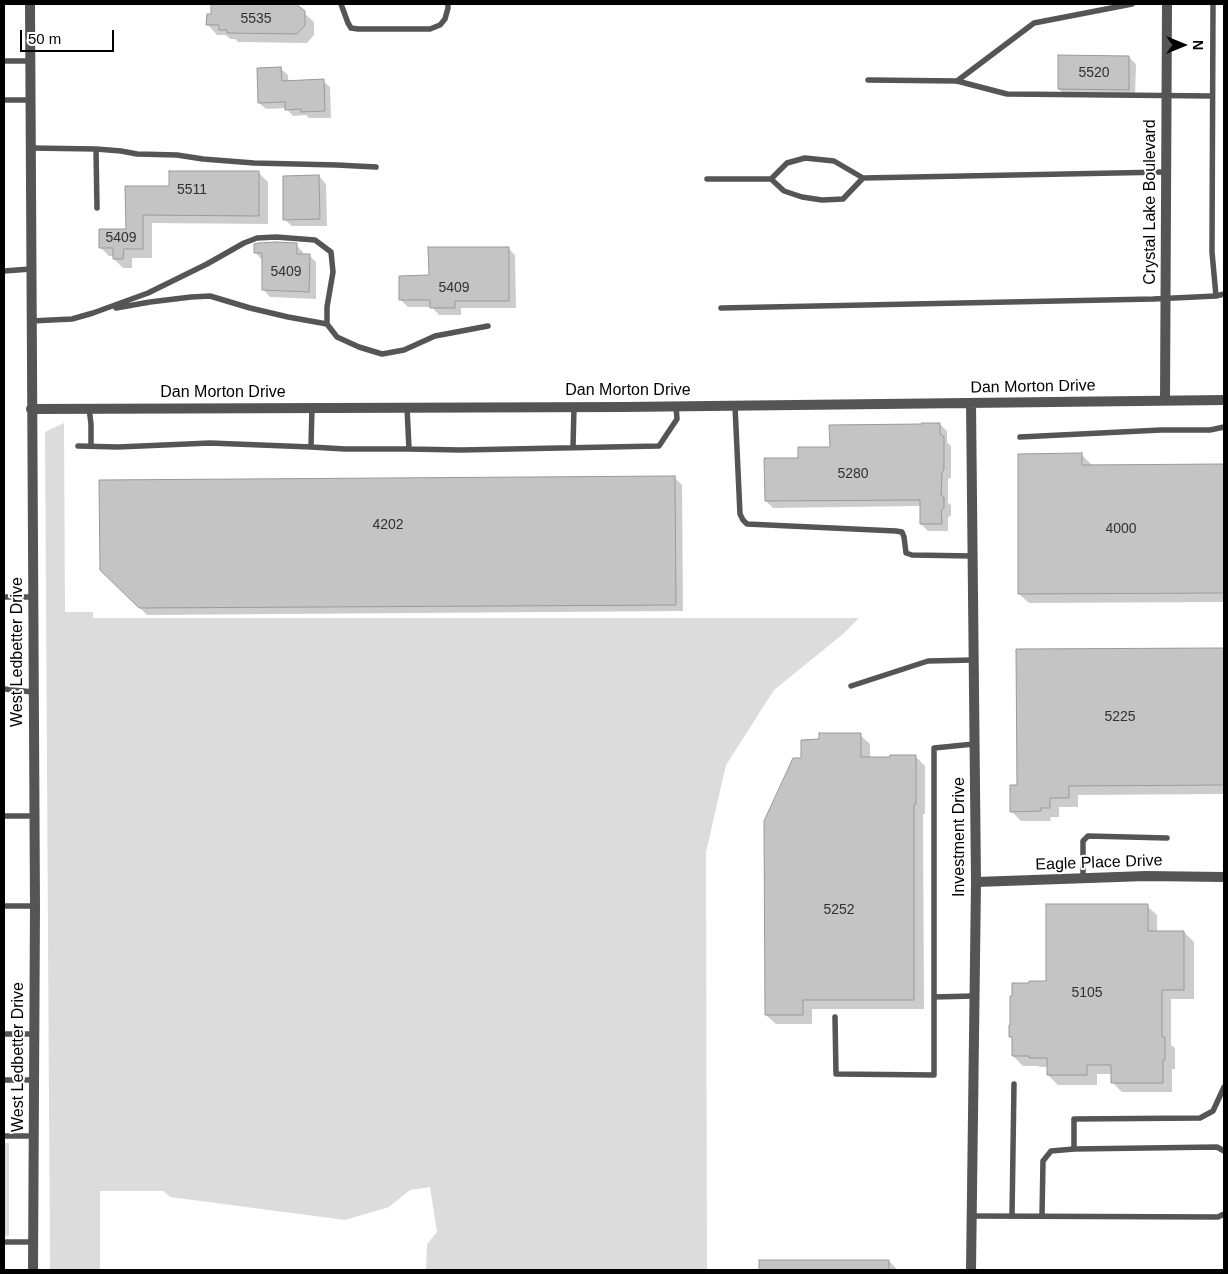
<!DOCTYPE html>
<html>
<head>
<meta charset="utf-8">
<style>
	body { margin:0 }
	#map { position:relative; width:1228px; height:1274px; overflow:hidden; background:#fff; font-family:Arial,sans-serif }
	canvas { display:block }
	.frame { position:absolute; inset:0; border:5px solid #000; pointer-events:none }
	.north { position:absolute; left:1158px; top:20px; width:50px; height:50px; -webkit-text-stroke:4px #fff; paint-order:stroke; rotate:90deg; font-size:14px; font-weight:700; line-height:20px; text-align:center; color:#000 }
	.north::after { content:''; display:block; margin:auto; width:18px; height:22px; background:#000; clip-path:polygon(50% 0,100% 100%,50% 72%,0 100%) }
	.scale { position:absolute; left:20px; top:30px; width:94px; height:22px; box-sizing:border-box; border:2px solid #000; border-top:0; padding-left:6px; font-size:15px; line-height:18px; white-space:nowrap; color:#000; -webkit-text-stroke:4px #fff; paint-order:stroke }
</style>
</head>
<body>
<div id="map">
<canvas width="1228" height="1274"></canvas>
<div class="frame"></div>
<div class="north">N</div>
<div class="scale">50 m</div>
</div>
<script>
const ctx = document.querySelector('canvas').getContext('2d');
ctx.lineJoin = 'round';
function fill(path, color) {
  ctx.fillStyle = color;
  ctx.fill(path, 'evenodd');
}
function poly(rows) {
  const path = new Path2D();
  for (const r of rows) {
    path.moveTo(r[0], r[1]);
    for (let i = 2; i < r.length; i += 2) path.lineTo(r[i], r[i + 1]);
  }
  return path;
}
function trace(path, color, width, dash) {
  ctx.strokeStyle = color;
  ctx.lineWidth = width;
  ctx.lineCap = dash ? 'butt' : 'round';
  ctx.setLineDash(dash || []);
  ctx.stroke(path);
}
function drawText(font, color, halo, rows, align = 'center') {
  ctx.font = font + ' Arial,sans-serif';
  ctx.lineWidth = 4;
  ctx.setLineDash([]);
  ctx.textBaseline = 'middle';
  ctx.strokeStyle = halo;
  ctx.fillStyle = color;
  for (const [text, x, y, turn = 0] of rows) {
    ctx.save();
    ctx.translate(x, y);
    ctx.rotate((+turn || 0) * Math.PI / 180);
    ctx.textAlign = isNaN(turn) ? turn : align;
    if (halo) ctx.strokeText(text, 0, 0);
    ctx.fillText(text, 0, 0);
    ctx.restore();
  }
}
fill(poly([
	[64,423,65,612,93,612,93,618,859,618,843,634,774,690,726,765,706,852,707,1270,426,1270,427,1244,437,1232,430,1187,410,1190,389,1207,345,1220,170,1197,163,1191,100,1191,100,1270,50,1270,45,432],
	[4,1143,9,1143,9,1236,4,1236]
]), '#dcdcdc');
fill(poly([
	[212,4,295,5,314,22,314,35,307,43,238,42,235,39,230,39,226,35,217,35,208,25,212,15],
	[367,4,401,4,401,5,368,5],
	[1129,57,1136,64,1135,97,1066,96,1059,89],
	[281,69,288,75,288,82,323,81,330,87,331,118,309,118,306,115,293,116,286,108,266,109,259,103],
	[258,172,268,182,268,224,152,223,152,258,132,258,132,268,123,268,114,259,114,256,109,256,100,247,127,230,170,187],
	[319,176,326,184,327,226,292,226,284,219],
	[296,245,303,252,303,255,309,255,316,262,316,299,270,297,263,289,262,260,255,252],
	[508,248,515,255,516,308,461,308,461,315,439,315,432,307,408,307,401,300,430,277],
	[940,424,947,431,947,442,951,446,951,478,948,479,948,503,951,505,951,515,948,518,948,531,928,531,921,524,921,506,773,508,766,501,799,459,831,448],
	[1081,454,1091,464,1091,466,1224,465,1224,602,1029,603,1019,594],
	[675,478,682,485,683,611,147,615,101,569],
	[1224,649,1224,794,1078,795,1078,807,1059,807,1059,817,1050,817,1051,821,1021,821,1011,811,1018,786,1018,650],
	[860,735,870,744,870,759,891,759,915,756,925,766,925,814,923,814,924,1009,812,1009,812,1024,776,1024,766,1015,802,759,821,741],
	[1147,906,1157,915,1157,932,1184,932,1194,942,1194,999,1171,999,1171,1045,1175,1048,1175,1069,1172,1069,1172,1092,1122,1092,1112,1082,1112,1074,1097,1074,1097,1085,1058,1085,1048,1075,1048,1067,1040,1067,1038,1066,1023,1066,1013,1056,1013,1040,1010,1036,1031,984,1047,982],
	[761,1261,889,1261,896,1268,896,1270,761,1270]
]), '#0003');
const building = poly([
	[211,4,296,4,305,11,305,25,297,34,227,33,227,30,219,30,219,25,206,25,207,14,211,14,211,4],
	[1058,55,1129,56,1129,90,1058,89,1058,55],
	[281,67,282,81,324,79,325,111,301,112,301,109,285,110,285,102,258,103,257,68,281,67],
	[169,171,259,171,259,216,143,215,143,249,124,249,123,259,113,259,113,248,99,248,99,229,126,229,125,186,169,186,169,171],
	[319,175,320,219,283,220,283,176,319,175],
	[276,242,297,243,297,254,310,254,309,292,262,290,262,253,254,253,254,244,258,243,276,242],
	[428,247,509,247,509,301,455,301,455,308,430,308,430,300,399,300,399,276,429,275,428,247],
	[922,423,940,423,940,434,944,437,944,470,942,472,941,495,944,497,944,508,941,510,942,524,920,524,920,500,765,501,764,458,798,458,798,447,830,447,829,425,922,424,922,423],
	[1082,453,1082,465,1224,464,1224,593,1018,594,1018,454,1082,453],
	[675,476,676,605,139,608,100,570,99,480,675,476],
	[1224,648,1224,785,1069,786,1069,798,1050,798,1050,808,1041,808,1041,811,1010,812,1010,785,1017,785,1016,649,1224,648],
	[819,733,861,733,861,757,890,757,890,755,916,755,916,804,914,804,914,1000,803,1000,803,1015,765,1015,764,821,793,758,801,758,801,740,819,739,819,733],
	[1046,904,1148,904,1148,931,1184,931,1184,990,1162,990,1162,1037,1165,1037,1165,1060,1163,1060,1163,1083,1111,1083,1111,1065,1087,1065,1087,1075,1047,1075,1047,1058,1029,1058,1029,1056,1012,1056,1012,1037,1009,1037,1009,1025,1010,1025,1010,996,1012,996,1012,983,1029,983,1029,981,1046,981,1046,904],
	[759,1260,889,1260,889,1270,759,1270,759,1260]
]);
fill(building, '#c4c4c4');
trace(building, '#999', 1);
trace(poly([
	[341,4,348,23,351,28,358,29,430,29,440,25,445,19,448,8,448,4],
	[1213,4,1212,252,1216,296],
	[4,61,30,61],
	[868,80,957,81,1007,94,1212,96],
	[957,81,1034,23,1132,4],
	[4,100,30,100],
	[30,148,96,149,97,208],
	[96,149,121,151,137,154,177,155,203,159,254,163,337,165,376,167],
	[863,178,843,199,822,200,802,197,784,191,771,179,787,163,805,158,834,161,863,178,1166,172],
	[707,179,771,179],
	[4,271,31,269],
	[116,308,150,302,191,297,210,296,250,308,288,317,327,324],
	[721,308,1153,299,1216,296,1224,294],
	[31,321,72,319,93,313,148,293,207,264,244,243,257,238,276,237,315,240,331,252,333,272,327,307,327,324,337,337,359,347,382,354,404,350,435,336,488,326],
	[735,406,740,514,743,520,747,524,896,531,902,532,904,537,906,553,912,555,972,556],
	[312,407,311,447,345,449,409,449],
	[407,407,409,449,461,450,659,446,677,419,676,406],
	[89,408,91,424,91,446],
	[1020,437,1161,430,1210,430,1224,427],
	[78,446,118,447,210,443,311,447],
	[573,447,574,407],
	[4,597,33,597],
	[851,686,928,661,973,660],
	[4,689,33,692],
	[4,816,34,816],
	[1083,878,1083,841,1088,836,1167,838],
	[4,906,35,906],
	[934,997,934,748,974,744],
	[835,1017,836,1074,934,1075,934,997,974,996],
	[4,1034,34,1034],
	[4,1080,34,1080],
	[1224,1087,1213,1111,1200,1118,1074,1119,1074,1149,1217,1147,1224,1151],
	[4,1136,34,1136],
	[972,1216,1218,1217,1224,1214],
	[1012,1216,1014,1084],
	[1042,1216,1043,1161,1051,1151,1074,1149],
	[4,1242,33,1242]
]), '#555', 5.5);
trace(poly([
	[1165,400,1167,4],
	[976,882,1146,876,1224,877]
]), '#555', 10);
trace(poly([
	[30,4,35,906,33,1270],
	[971,403,976,882,971,1270],
	[31,409,624,407,1224,400]
]), '#555', 10);
drawText('14px', '#313131', null, [
	["5535",256,19],
	["5520",1094,73],
	["5511",192,190],
	["5409",121,238],
	["5409",286,272],
	["5409",454,288],
	["5280",853,474],
	["4202",388,525],
	["4000",1121,529],
	["5225",1120,717],
	["5252",839,910],
	["5105",1087,993]
]);
drawText('16px', '#000', '#fff', [
	["Crystal Lake Boulevard",1151,202,-90],
	["Dan Morton Drive",1033,387,-1],
	["Dan Morton Drive",628,391],
	["Dan Morton Drive",223,393],
	["West Ledbetter Drive",18,652,-90],
	["Investment Drive",960,837,-90],
	["Eagle Place Drive",1099,863,-2],
	["West Ledbetter Drive",19,1057,-90]
]);
</script>
</body>
</html>
